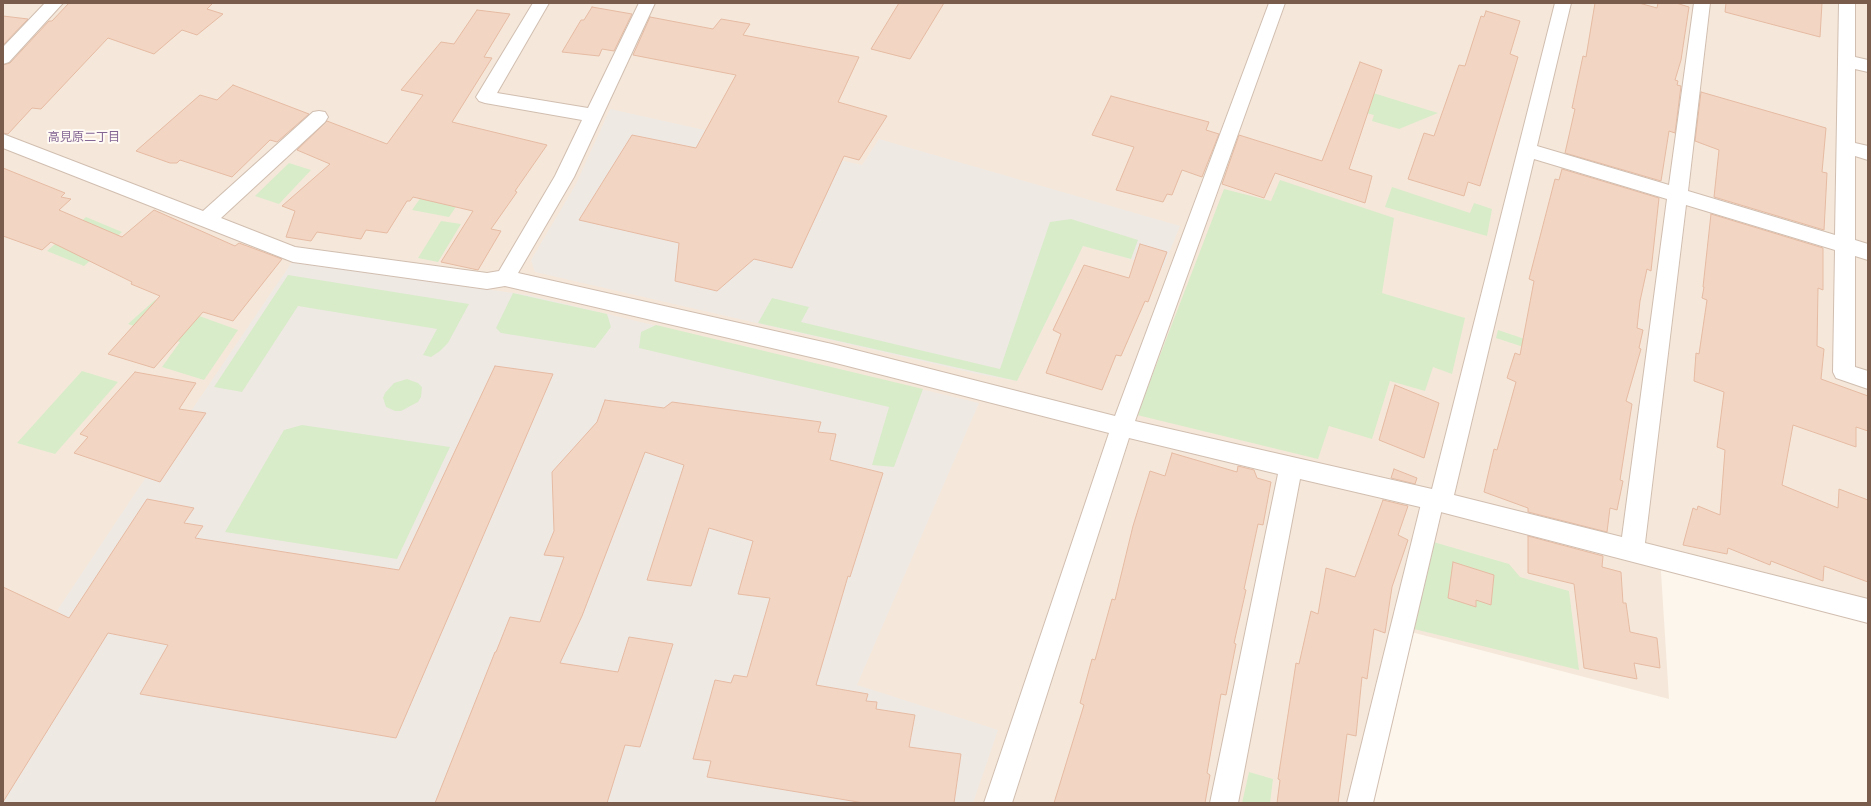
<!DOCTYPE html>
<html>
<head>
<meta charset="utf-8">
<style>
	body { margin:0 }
	#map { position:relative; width:1871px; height:806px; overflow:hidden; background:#fdf6ec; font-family:"Titillium Web",sans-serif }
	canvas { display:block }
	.frame { position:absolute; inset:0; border:4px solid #7a5c4d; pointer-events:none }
</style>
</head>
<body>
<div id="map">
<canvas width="1871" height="806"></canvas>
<div class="frame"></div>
</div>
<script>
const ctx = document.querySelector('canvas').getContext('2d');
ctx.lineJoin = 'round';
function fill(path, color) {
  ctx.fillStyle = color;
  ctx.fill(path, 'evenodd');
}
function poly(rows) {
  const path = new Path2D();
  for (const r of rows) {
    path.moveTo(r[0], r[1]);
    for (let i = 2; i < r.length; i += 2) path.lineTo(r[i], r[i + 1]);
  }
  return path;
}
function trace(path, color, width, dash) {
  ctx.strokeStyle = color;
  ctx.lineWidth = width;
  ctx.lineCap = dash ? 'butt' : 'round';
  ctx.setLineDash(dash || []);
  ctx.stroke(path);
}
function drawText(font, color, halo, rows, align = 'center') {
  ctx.font = font + ' "Titillium Web","Noto Sans JP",sans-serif';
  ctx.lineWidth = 4;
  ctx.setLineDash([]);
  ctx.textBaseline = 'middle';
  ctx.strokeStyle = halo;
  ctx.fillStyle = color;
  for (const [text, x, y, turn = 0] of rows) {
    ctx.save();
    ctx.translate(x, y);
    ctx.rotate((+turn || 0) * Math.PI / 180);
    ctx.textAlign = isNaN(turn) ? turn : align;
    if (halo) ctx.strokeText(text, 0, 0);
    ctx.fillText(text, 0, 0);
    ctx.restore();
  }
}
fill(poly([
	[3,3,1868,3,1868,600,1662,548,1661,572,1669,699,1411,632,1357,803,3,803]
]), '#f5e8da');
fill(poly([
	[610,109,862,165,879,139,1180,226,1163,268,1083,246,1017,381,978,374,535,272,531,260,576,184],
	[292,262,528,295,979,403,857,685,998,730,973,803,3,803,3,692,132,498]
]), '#efe9e4');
fill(poly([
	[1357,88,1438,113,1399,129,1372,121,1374,115,1350,109],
	[289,163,311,170,279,204,255,196],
	[441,169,477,176,449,217,412,210],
	[1280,180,1394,218,1382,293,1465,318,1452,374,1433,367,1425,391,1390,381,1372,439,1329,426,1318,459,1137,415,1224,189,1271,201],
	[1392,187,1470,213,1474,203,1492,209,1487,236,1385,207],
	[86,217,122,232,84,266,47,251],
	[1071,219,1138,240,1131,259,1083,246,1017,381,758,323,772,298,809,307,801,322,1000,369,1050,222],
	[441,221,461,224,438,262,418,258],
	[288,275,469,304,448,343,440,351,431,357,423,355,437,329,298,306,242,392,214,387],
	[513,293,607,314,611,327,595,348,501,333,496,328],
	[155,300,238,330,204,380,162,367,180,342,128,324],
	[656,325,923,389,894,467,872,465,889,407,639,348,641,332],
	[1498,330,1631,375,1631,382,1496,338],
	[82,371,118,382,55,454,17,443],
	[407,379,418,383,422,387,421,397,418,402,401,411,395,411,386,407,383,398,385,393,394,383],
	[302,425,450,447,397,559,225,532,284,430],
	[1430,541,1509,564,1520,577,1569,591,1579,670,1410,628],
	[1249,772,1273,779,1270,803,1242,803]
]), '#d8ecc9');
const building = poly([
	[69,3,213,3,207,9,223,14,197,35,182,30,154,54,108,38,41,109,32,108,8,134,3,133,3,65,10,63,49,21,52,21,69,3],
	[899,3,944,3,910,59,871,49,899,3],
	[1595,3,1639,3,1657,8,1658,3,1676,3,1689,7,1681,60,1675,80,1678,81,1677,85,1681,86,1675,133,1669,131,1661,181,1565,153,1575,109,1572,108,1583,56,1586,57,1595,3],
	[1726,3,1822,3,1820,37,1725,12,1726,3],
	[592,7,632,14,614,51,602,49,599,56,562,52,581,20,584,20,592,7],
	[477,10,510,14,484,57,492,58,452,122,547,145,515,191,517,192,491,229,501,231,478,270,441,262,473,211,413,197,410,201,407,201,387,233,366,230,361,239,317,232,311,241,286,237,295,211,282,206,330,164,297,150,327,121,387,144,423,95,401,90,441,42,454,44,477,10],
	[1486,11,1520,21,1510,54,1518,57,1480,186,1468,182,1464,196,1408,179,1424,133,1434,136,1459,65,1465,66,1481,16,1484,17,1486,11],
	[3,16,28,19,3,45,3,16],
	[650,17,713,29,721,19,750,24,743,35,859,57,838,102,887,116,859,160,844,156,792,268,754,259,717,291,675,281,679,243,579,220,632,135,696,148,736,75,633,55,650,17],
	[1360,62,1382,70,1349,169,1372,176,1365,203,1275,173,1264,198,1222,184,1239,135,1322,161,1360,62],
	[233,85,309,114,277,142,270,140,232,177,180,160,177,163,170,163,136,151,200,95,217,100,233,85],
	[1701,92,1826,128,1822,172,1827,173,1824,230,1714,197,1719,150,1695,141,1701,92],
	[1111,96,1209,122,1206,130,1219,134,1202,177,1182,170,1172,195,1167,194,1163,202,1116,190,1134,147,1092,135,1111,96],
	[3,168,65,193,61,197,71,199,59,210,122,237,154,210,235,246,239,243,282,259,233,321,203,312,154,368,108,354,160,296,131,284,132,282,51,242,42,250,3,236,3,168],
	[1562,169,1659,198,1651,271,1647,269,1640,301,1637,328,1643,330,1639,348,1641,349,1626,401,1632,404,1620,480,1623,481,1617,510,1610,508,1607,532,1528,512,1528,508,1484,492,1494,449,1497,450,1516,382,1507,378,1515,353,1520,355,1534,281,1529,279,1555,179,1559,180,1562,169],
	[1711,214,1823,248,1823,290,1818,288,1817,346,1824,349,1821,379,1868,396,1868,431,1856,427,1856,447,1793,425,1782,485,1838,508,1839,489,1868,500,1868,582,1824,566,1823,581,1771,561,1770,565,1728,548,1727,554,1683,545,1693,508,1697,510,1698,506,1720,515,1725,450,1717,447,1724,392,1694,381,1696,353,1699,354,1707,300,1702,298,1704,287,1703,287,1711,214],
	[1140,244,1167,252,1148,302,1145,301,1121,356,1116,355,1102,390,1046,373,1061,334,1053,330,1084,265,1129,278,1140,244],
	[495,366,553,374,396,738,140,694,168,645,108,633,3,802,3,587,69,618,147,499,194,508,184,523,203,526,195,538,399,570,495,366],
	[135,372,196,383,179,409,206,413,160,482,74,453,88,437,80,434,135,372],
	[1395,385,1439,403,1424,458,1379,440,1395,385],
	[605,400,664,408,672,402,821,422,818,432,836,434,830,460,883,473,850,577,848,576,816,685,868,694,866,701,877,702,876,709,915,715,909,747,961,754,954,803,864,803,707,777,711,761,693,759,715,680,731,683,734,675,747,677,770,598,738,594,753,541,709,528,691,586,647,580,684,465,645,452,582,616,560,663,618,672,629,637,673,644,640,747,625,745,607,803,435,803,495,652,496,652,510,617,540,622,564,557,544,555,554,531,552,472,597,422,605,400],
	[1172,453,1237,472,1238,466,1254,470,1257,478,1271,482,1263,525,1258,524,1244,589,1246,590,1234,643,1236,644,1226,695,1221,694,1207,773,1210,775,1205,803,1054,803,1084,705,1080,703,1092,659,1095,660,1112,599,1115,600,1133,526,1150,471,1165,476,1172,453],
	[1394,469,1417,478,1415,484,1391,478,1394,469],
	[1383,500,1408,506,1398,535,1408,540,1392,587,1385,633,1374,629,1367,679,1362,677,1356,736,1347,734,1338,803,1277,803,1280,780,1278,779,1296,663,1299,664,1311,611,1318,614,1326,568,1355,577,1383,500],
	[1528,536,1603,556,1602,567,1621,572,1623,603,1626,603,1630,632,1657,638,1660,668,1634,663,1637,679,1584,668,1574,584,1528,573,1528,536],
	[1453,562,1494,575,1491,605,1476,600,1476,607,1448,598,1453,562]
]);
fill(building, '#f3d5c3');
trace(building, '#e6bba3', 1);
const lane = poly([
	[1433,490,1441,493,1444,500,1373,803,1347,803,1422,500,1425,493,1433,490]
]);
const street = poly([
	[45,3,63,3,9,62,3,64,3,47,45,3],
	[533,3,549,3,497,93,588,108,639,3,655,3,574,177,518,273,832,344,1115,416,1269,3,1285,3,1135,421,1432,489,1555,3,1571,3,1537,146,1669,185,1694,3,1710,3,1688,191,1835,235,1839,3,1855,3,1855,57,1868,60,1868,72,1855,69,1855,143,1868,146,1868,160,1855,156,1855,240,1868,244,1868,260,1855,256,1855,367,1868,371,1868,389,1836,378,1833,372,1835,250,1686,205,1645,543,1868,599,1868,623,1433,510,1300,479,1238,803,1210,803,1278,474,1129,438,1012,803,984,803,1109,433,832,362,505,286,487,289,293,262,3,148,3,134,203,211,313,112,319,111,325,112,328,117,325,122,221,218,295,247,487,273,499,271,555,176,582,120,485,103,479,101,476,97,533,3],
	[1534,159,1667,199,1622,537,1454,495,1534,159]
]);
trace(lane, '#d1beb0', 2);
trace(street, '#d1beb0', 2);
fill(lane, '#fff');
fill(street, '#fff');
drawText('12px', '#846695', '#fffaf3', [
	["高見原二丁目",84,138]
]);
</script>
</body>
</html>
